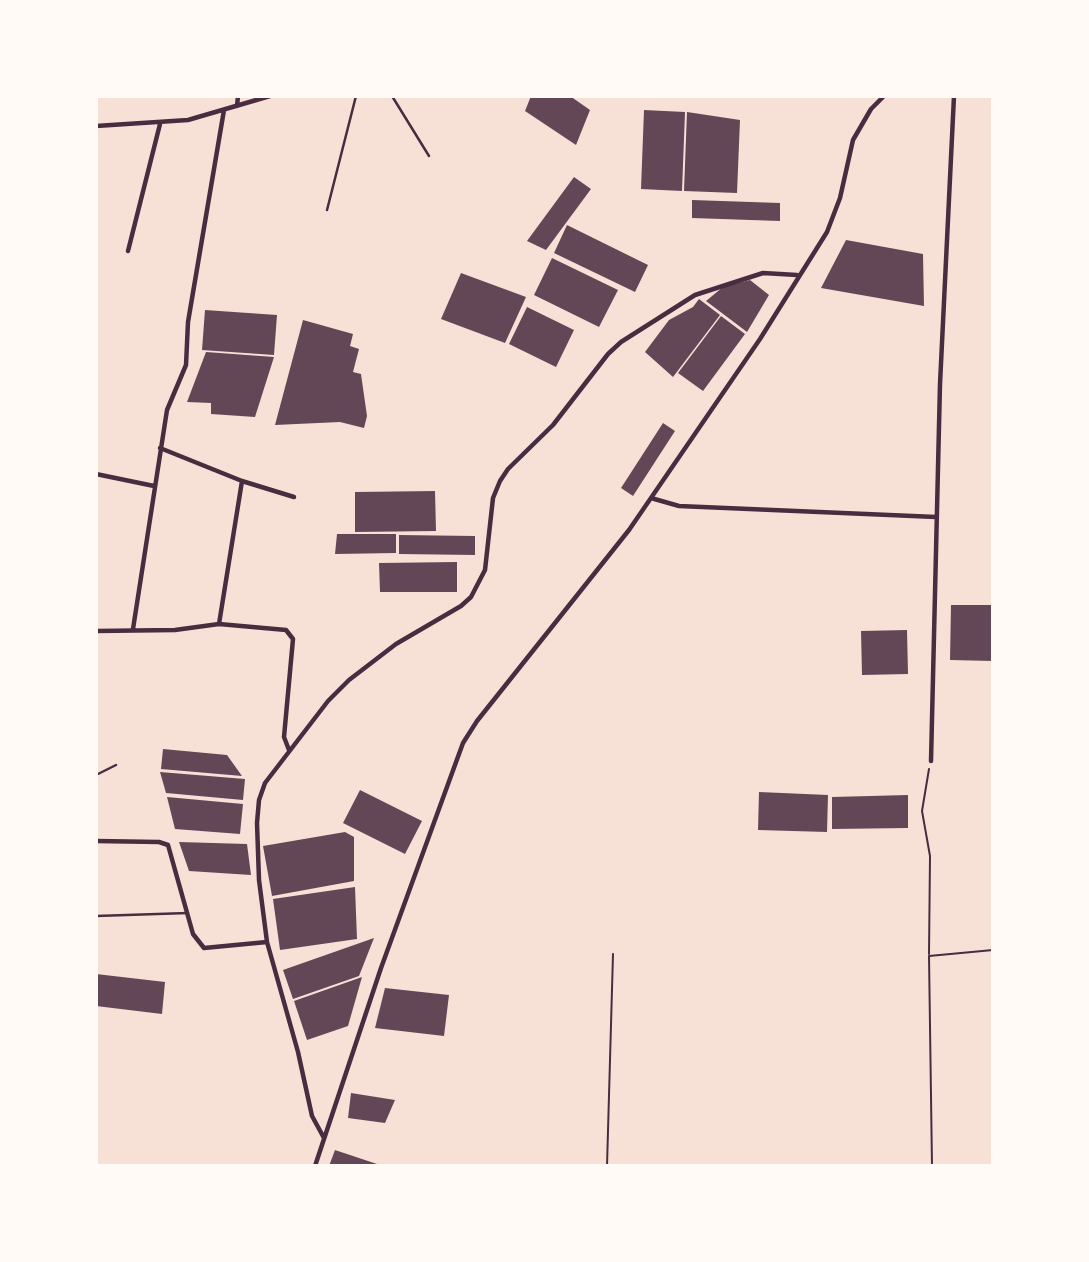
<!DOCTYPE html>
<html>
<head>
<meta charset="utf-8">
<style>
	body { margin:0 }
	#map { position:relative; width:1089px; height:1262px; overflow:hidden; background:#f7e1d7; font-family:"DejaVu Sans",sans-serif }
	canvas { display:block }
	.frame { position:absolute; inset:0; border:98px solid #fffaf5; pointer-events:none }
</style>
</head>
<body>
<div id="map">
<canvas width="1089" height="1262"></canvas>
<div class="frame"></div>
</div>
<script>
const ctx = document.querySelector('canvas').getContext('2d');
ctx.lineJoin = 'round';
function fill(path, color) {
  ctx.fillStyle = color;
  ctx.fill(path, 'evenodd');
}
function poly(rows) {
  const path = new Path2D();
  for (const r of rows) {
    path.moveTo(r[0], r[1]);
    for (let i = 2; i < r.length; i += 2) path.lineTo(r[i], r[i + 1]);
  }
  return path;
}
function trace(path, color, width, dash) {
  ctx.strokeStyle = color;
  ctx.lineWidth = width;
  ctx.lineCap = dash ? 'butt' : 'round';
  ctx.setLineDash(dash || []);
  ctx.stroke(path);
}
fill(poly([
	[531,96,570,96,590,110,576,145,525,111],
	[644,110,685,112,682,191,641,189],
	[687,112,740,120,737,193,684,191],
	[574,177,591,189,546,250,527,241],
	[692,200,780,203,780,221,692,218],
	[567,225,648,265,635,292,554,253],
	[846,240,923,254,924,306,821,288],
	[552,258,618,290,599,327,534,295],
	[461,273,526,297,505,343,441,319],
	[750,280,769,295,747,332,706,301,723,287],
	[699,299,720,315,673,377,645,352,669,320,693,307],
	[527,307,574,330,556,367,509,344],
	[205,310,277,315,274,355,202,350],
	[721,316,745,334,703,391,678,373],
	[303,320,353,334,350,346,359,349,353,372,361,374,367,416,364,428,340,422,275,425],
	[206,352,274,357,255,417,211,414,211,403,187,402],
	[663,423,675,431,633,496,621,488],
	[435,491,436,531,355,532,355,492],
	[337,534,396,534,396,553,335,554],
	[399,535,475,536,475,555,399,554],
	[457,562,457,592,380,592,379,563],
	[951,605,993,605,993,661,950,660],
	[907,630,908,674,862,675,861,631],
	[163,749,227,755,242,776,161,769],
	[160,772,245,779,243,800,166,793],
	[360,790,422,821,405,854,343,823],
	[759,792,828,795,827,832,758,830],
	[908,795,908,828,832,829,832,797],
	[167,797,243,804,240,834,175,829],
	[345,832,354,837,354,881,272,896,263,846],
	[179,842,247,844,251,875,189,871],
	[355,887,357,939,280,950,273,899],
	[374,938,359,976,293,999,283,970],
	[96,974,165,982,162,1014,96,1006],
	[362,977,348,1026,307,1040,294,1001],
	[385,988,449,995,444,1036,375,1028],
	[351,1093,395,1100,385,1123,348,1118],
	[335,1150,380,1165,380,1166,329,1166]
]), '#644757');
trace(poly([
	[929,954,930,856,922,811,929,769],
	[607,1166,613,954],
	[932,1166,929,956,993,950]
]), '#4a2c40', 2);
trace(poly([
	[392,96,429,156],
	[327,210,356,96],
	[96,775,116,765],
	[96,916,188,913]
]), '#4a2c40', 2.5);
trace(poly([
	[237,106,238,96],
	[96,126,188,120,270,96],
	[128,251,160,124],
	[160,448,242,481,294,497],
	[96,474,154,486],
	[651,498,679,506,936,517],
	[219,624,242,481],
	[133,629,167,410,186,365,188,322,224,110],
	[96,631,175,630,219,624,286,630,293,639,284,737,289,750],
	[931,761,940,384,954,96],
	[96,841,159,842,168,845,193,934,204,948,267,942],
	[324,1138,312,1116,298,1052,267,942,259,880,257,823,259,800,265,783,328,701,349,680,396,644,461,606,471,597,485,570,493,498,500,481,508,469,553,425,608,354,621,342,695,295,763,273,797,275],
	[315,1166,381,968,463,743,477,721,629,530,760,339,827,232,840,198,853,140,871,109,884,96]
]), '#4a2c40', 4.5);
</script>
</body>
</html>
